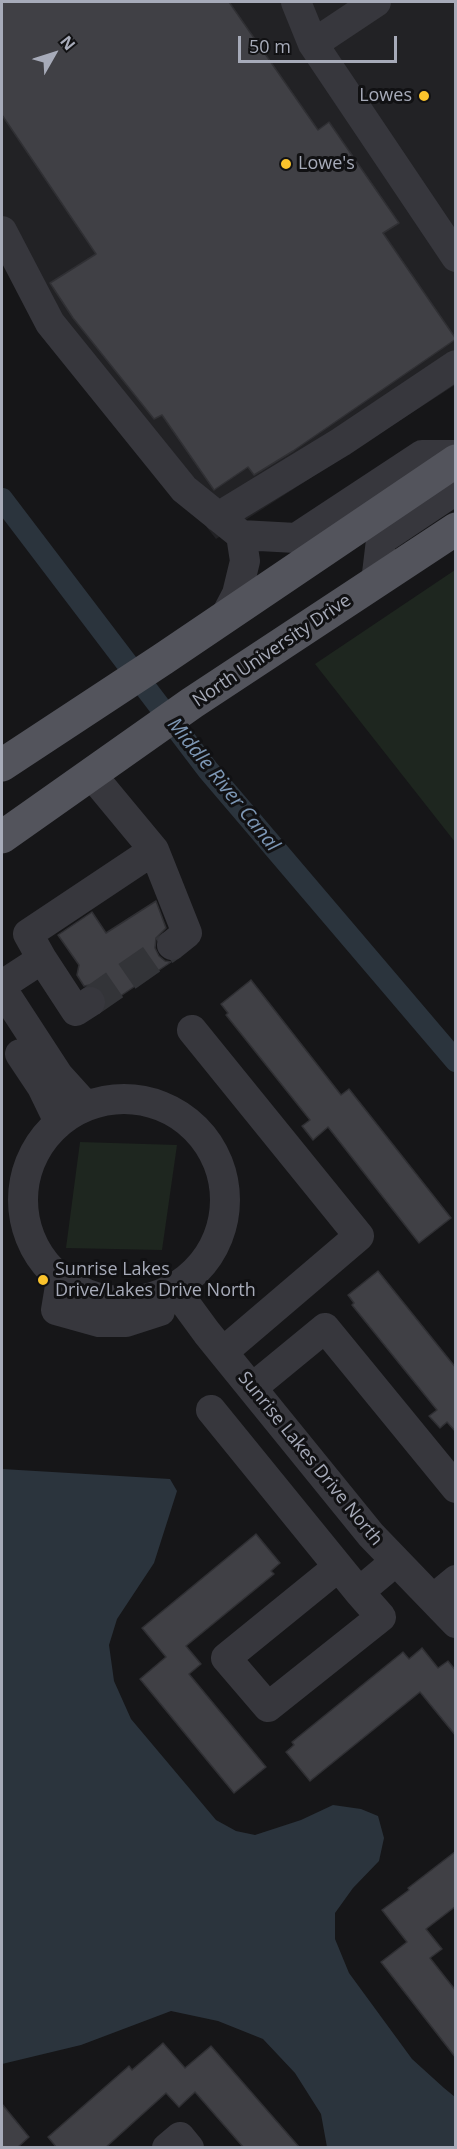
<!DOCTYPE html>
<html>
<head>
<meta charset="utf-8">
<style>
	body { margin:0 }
	#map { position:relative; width:457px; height:2149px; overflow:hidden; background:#161618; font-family:"Open Sans",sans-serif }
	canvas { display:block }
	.frame { position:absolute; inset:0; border:3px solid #a7abb9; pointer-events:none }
	.north { position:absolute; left:24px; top:24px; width:60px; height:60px; -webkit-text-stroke:4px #111113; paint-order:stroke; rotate:51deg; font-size:16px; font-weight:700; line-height:24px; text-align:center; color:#a7abb9 }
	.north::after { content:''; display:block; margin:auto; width:21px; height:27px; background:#a7abb9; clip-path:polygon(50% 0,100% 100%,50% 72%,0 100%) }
	.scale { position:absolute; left:238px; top:36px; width:159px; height:27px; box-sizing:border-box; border:3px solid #a7abb9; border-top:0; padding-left:8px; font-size:18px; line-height:21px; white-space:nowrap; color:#a7abb9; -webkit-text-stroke:4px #111113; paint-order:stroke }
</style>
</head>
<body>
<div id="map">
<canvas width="457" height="2149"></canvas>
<div class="frame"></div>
<div class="north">N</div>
<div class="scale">50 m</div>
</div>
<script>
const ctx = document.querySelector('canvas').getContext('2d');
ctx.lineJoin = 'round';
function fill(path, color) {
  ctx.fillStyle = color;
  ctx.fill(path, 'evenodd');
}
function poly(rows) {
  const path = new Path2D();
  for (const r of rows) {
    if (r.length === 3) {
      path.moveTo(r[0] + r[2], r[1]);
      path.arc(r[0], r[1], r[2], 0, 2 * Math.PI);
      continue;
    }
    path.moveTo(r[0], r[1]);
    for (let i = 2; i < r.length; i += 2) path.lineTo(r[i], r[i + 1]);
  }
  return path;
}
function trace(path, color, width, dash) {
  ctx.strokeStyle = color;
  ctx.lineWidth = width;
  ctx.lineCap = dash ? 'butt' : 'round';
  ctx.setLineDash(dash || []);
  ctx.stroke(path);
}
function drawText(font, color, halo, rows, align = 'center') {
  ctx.font = font + ' "Open Sans",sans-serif';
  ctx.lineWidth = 6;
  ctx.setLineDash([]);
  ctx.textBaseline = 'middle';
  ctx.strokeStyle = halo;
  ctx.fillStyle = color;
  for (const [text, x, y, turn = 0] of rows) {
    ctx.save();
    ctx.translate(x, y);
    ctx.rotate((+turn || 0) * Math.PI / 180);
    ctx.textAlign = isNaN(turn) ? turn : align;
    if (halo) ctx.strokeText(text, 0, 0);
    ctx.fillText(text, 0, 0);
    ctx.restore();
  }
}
fill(poly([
	[2,2,455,2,455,385,216,539,2,264]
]), '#222225');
fill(poly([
	[455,570,455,842,315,664],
	[80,1142,177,1145,162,1250,66,1248]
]), '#1e261f');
fill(poly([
	[2,1469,170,1479,177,1491,154,1563,117,1619,109,1645,114,1681,131,1719,216,1820,236,1831,255,1835,301,1820,333,1805,361,1809,378,1816,384,1838,379,1861,353,1888,335,1913,335,1939,349,1973,412,2059,444,2088,455,2097,455,2147,327,2147,321,2114,295,2073,263,2039,218,2021,171,2011,81,2045,2,2064]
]), '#2b343d');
trace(poly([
	[2,499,208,770,456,1061]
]), '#2b343d', 22);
const building = poly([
	[2,2,229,2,318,130,329,122,399,223,383,233,456,339,293,451,254,475,248,467,214,490,162,415,154,419,73,318,50,283,96,254,2,115,2,2],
	[156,901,166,928,156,938,155,948,159,956,165,961,171,962,107,1005,105,993,98,987,90,985,84,986,77,975,79,965,58,935,92,912,106,933,156,901],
	[251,980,341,1095,349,1089,451,1218,419,1243,328,1127,313,1140,302,1126,310,1120,226,1015,228,1013,221,1004,251,980],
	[378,1271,456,1368,456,1432,447,1422,440,1428,429,1416,437,1410,352,1305,354,1303,348,1295,378,1271],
	[256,1534,280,1563,271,1571,274,1574,186,1646,201,1664,189,1674,266,1767,234,1793,140,1679,166,1657,142,1628,256,1534],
	[422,1648,438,1668,448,1661,456,1671,456,1736,420,1692,310,1781,286,1752,294,1745,292,1742,403,1652,409,1659,422,1648],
	[456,1851,456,1906,426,1929,442,1949,430,1958,456,1991,456,2058,381,1962,407,1942,382,1910,409,1890,408,1888,456,1851],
	[163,2043,185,2068,211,2046,300,2148,244,2148,195,2092,179,2107,166,2093,105,2148,57,2148,48,2137,129,2066,132,2070,163,2043],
	[2,2104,29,2137,17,2148,2,2148,2,2104]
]);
fill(building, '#404045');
trace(building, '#303034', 1.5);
trace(poly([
	[90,1002,172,945]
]), '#333438', 30, [30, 15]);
trace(poly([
	[296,2,313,44,456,257],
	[313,44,376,2],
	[2,231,50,323,184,489,241,535],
	[218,517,341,442,456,365],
	[376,582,381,540,450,494,456,478],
	[225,617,237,594,245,561,241,535,296,538,422,455,456,455],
	[91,774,154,850,187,933,172,945],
	[42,959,76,1011,90,1002],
	[2,985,42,959,28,934,154,850],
	[2,989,58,1075,86,1106],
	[192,1030,359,1236,223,1352],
	[20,1054,42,1087,59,1122],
	[124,1200,101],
	[61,1280,56,1310,99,1322,126,1322,160,1311,161,1305],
	[174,1288,207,1333,371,1535,456,1623],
	[252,1388,325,1328,456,1488],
	[211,1410,359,1592,396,1561],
	[338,1567,226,1658,268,1707,381,1617,359,1592],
	[433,1599,456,1580],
	[167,2148,180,2137,189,2148]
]), '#37373d', 30);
trace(poly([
	[2,765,163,659,456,461],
	[2,837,192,703,456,529]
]), '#53545c', 33);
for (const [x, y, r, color] of [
	[424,96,6,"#fac32c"],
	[286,164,6,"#fac32c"],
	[43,1280,6,"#fac32c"]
]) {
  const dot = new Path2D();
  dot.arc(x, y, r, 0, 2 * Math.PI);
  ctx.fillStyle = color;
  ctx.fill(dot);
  trace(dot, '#111113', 2);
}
drawText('18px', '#a7abb9', '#111113', [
	["Lowes",412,96,"right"],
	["Lowe's",298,164],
	["Sunrise Lakes",55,1270],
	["Drive/Lakes Drive North",55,1291]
], 'left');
drawText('18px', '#a7abb9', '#111113', [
	["North University Drive",272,651,-34],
	["Sunrise Lakes Drive North",310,1459,51]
]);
drawText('italic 20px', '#7d97b5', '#111113', [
	["Middle River Canal",223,785,51]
]);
</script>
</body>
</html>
